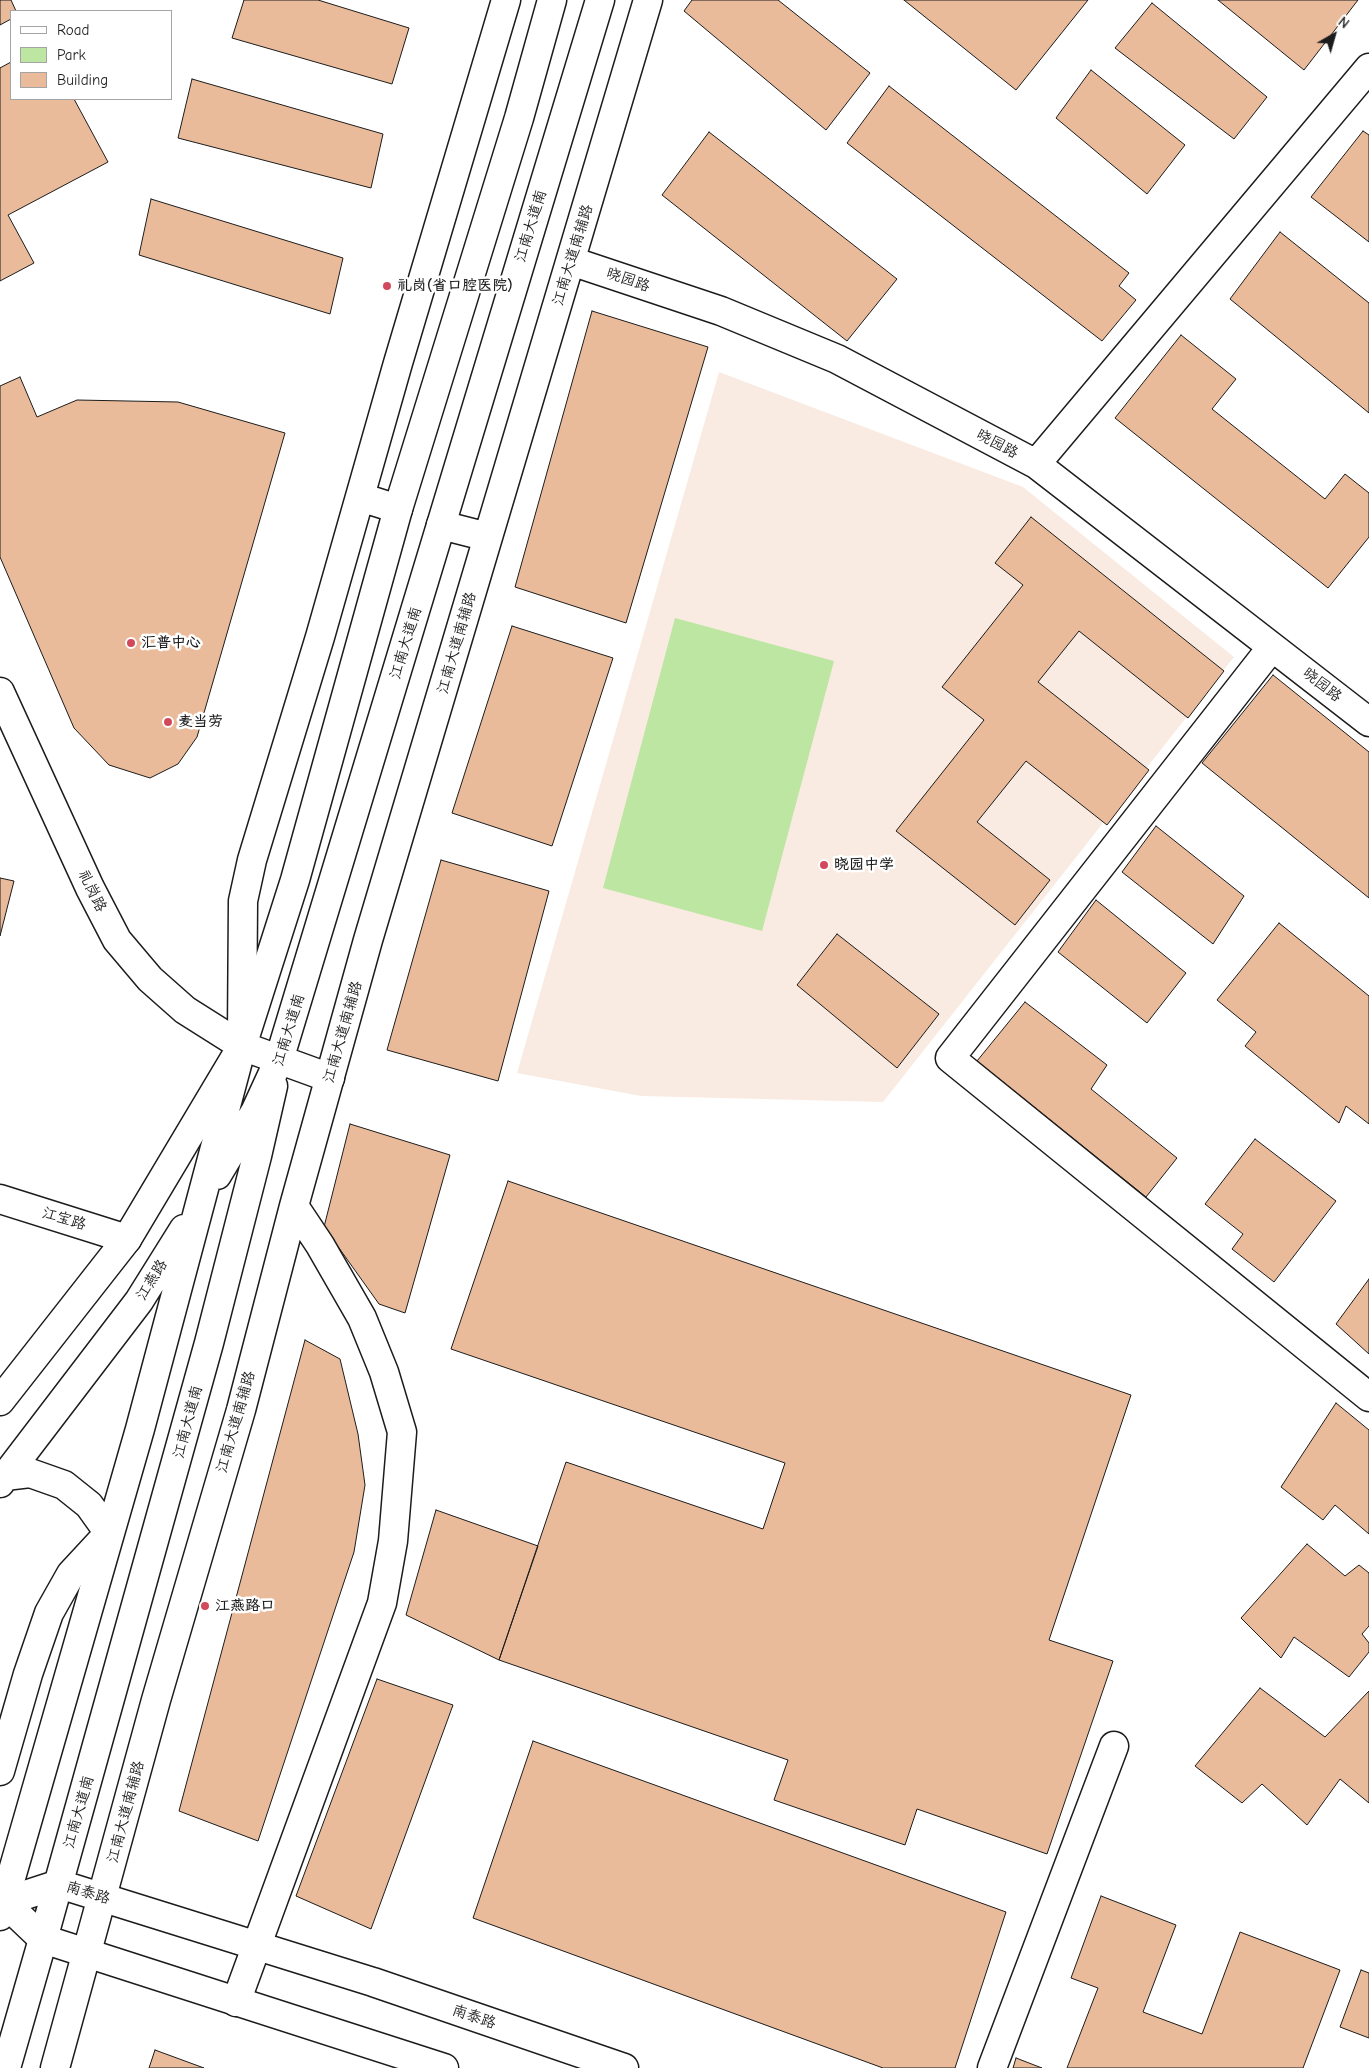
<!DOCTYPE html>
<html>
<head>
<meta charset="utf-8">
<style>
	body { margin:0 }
	#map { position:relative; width:1369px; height:2068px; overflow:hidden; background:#fff; font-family:"Comic Neue",sans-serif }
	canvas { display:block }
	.legend { position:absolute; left:10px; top:10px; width:162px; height:90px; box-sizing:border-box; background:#fff; border:1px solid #a4a4a4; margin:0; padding:6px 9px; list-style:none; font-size:15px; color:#1c1c1c }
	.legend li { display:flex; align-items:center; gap:10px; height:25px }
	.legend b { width:25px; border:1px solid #a4a4a4 }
	.north { position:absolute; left:1309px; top:10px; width:50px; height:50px; -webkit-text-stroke:4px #fff; paint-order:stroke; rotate:38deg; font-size:14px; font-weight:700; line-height:20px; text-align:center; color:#1c1c1c }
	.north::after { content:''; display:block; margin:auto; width:18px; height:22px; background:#1c1c1c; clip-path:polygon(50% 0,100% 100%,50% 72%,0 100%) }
</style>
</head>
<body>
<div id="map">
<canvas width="1369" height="2068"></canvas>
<ul class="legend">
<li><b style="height:6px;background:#fff"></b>Road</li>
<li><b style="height:14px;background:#bde6a2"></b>Park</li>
<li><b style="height:14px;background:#eabb9a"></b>Building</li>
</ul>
<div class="north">N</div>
</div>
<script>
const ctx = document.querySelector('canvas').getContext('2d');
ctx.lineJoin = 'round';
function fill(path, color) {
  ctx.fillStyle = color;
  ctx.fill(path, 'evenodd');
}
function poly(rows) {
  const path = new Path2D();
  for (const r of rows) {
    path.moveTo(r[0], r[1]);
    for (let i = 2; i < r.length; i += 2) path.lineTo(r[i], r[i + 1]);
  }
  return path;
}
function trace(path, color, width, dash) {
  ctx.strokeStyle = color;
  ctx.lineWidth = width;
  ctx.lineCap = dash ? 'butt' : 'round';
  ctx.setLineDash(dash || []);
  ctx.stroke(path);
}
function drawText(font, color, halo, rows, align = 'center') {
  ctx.font = font + ' "Comic Neue","LXGW WenKai TC",sans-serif';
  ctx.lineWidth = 5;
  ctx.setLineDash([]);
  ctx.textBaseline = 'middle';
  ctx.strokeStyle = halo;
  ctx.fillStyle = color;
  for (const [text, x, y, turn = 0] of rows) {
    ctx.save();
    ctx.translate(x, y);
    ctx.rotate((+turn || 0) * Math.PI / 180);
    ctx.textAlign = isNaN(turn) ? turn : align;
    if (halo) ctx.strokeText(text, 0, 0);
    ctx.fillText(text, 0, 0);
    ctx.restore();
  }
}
fill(poly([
	[719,372,1023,487,1234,657,883,1102,641,1096,517,1073]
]), '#f9ebe1');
fill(poly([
	[675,618,834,661,762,931,603,888]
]), '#bde6a2');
const building = poly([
	[0,0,11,0,16,11,11,11,11,19,0,25,0,0],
	[244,0,318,0,409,28,392,84,232,38,244,0],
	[692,0,778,0,870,73,826,130,684,11,692,0],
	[904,0,1088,0,1016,90,904,0],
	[1218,0,1358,0,1304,70,1218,0],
	[1152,3,1267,97,1234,139,1115,48,1152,3],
	[11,62,11,99,74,99,108,162,8,215,34,263,0,281,0,68,11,62],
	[1091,70,1185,145,1147,194,1056,118,1091,70],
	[192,79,383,134,371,188,178,138,192,79],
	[889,86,1129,273,1119,286,1136,300,1102,341,847,143,889,86],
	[1363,131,1369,135,1369,242,1311,197,1363,131],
	[709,132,897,279,847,341,662,195,709,132],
	[151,199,343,258,330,314,139,255,151,199],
	[1280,232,1369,303,1369,413,1230,299,1280,232],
	[592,311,708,347,626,623,515,587,592,311],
	[1181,335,1236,379,1212,409,1325,499,1345,474,1369,493,1369,537,1328,588,1115,418,1181,335],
	[20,377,37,417,77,400,178,402,285,433,197,737,178,764,150,778,109,765,74,728,0,557,0,386,20,377],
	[1031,517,1224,671,1188,718,1079,631,1038,682,1149,770,1107,825,1026,761,977,822,1050,880,1015,925,896,831,984,720,942,687,1023,585,995,563,1031,517],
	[512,626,613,658,552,846,452,813,512,626],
	[1273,675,1369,752,1369,898,1202,763,1273,675],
	[1156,826,1244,896,1213,944,1122,872,1156,826],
	[441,860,549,891,498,1081,387,1050,441,860],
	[0,878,14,881,0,936,0,878],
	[1096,900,1186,973,1147,1023,1058,952,1096,900],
	[1279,923,1369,996,1369,1124,1346,1106,1339,1123,1245,1046,1256,1032,1217,1000,1279,923],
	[837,934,939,1014,897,1068,797,985,837,934],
	[1025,1002,1107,1065,1091,1089,1177,1158,1146,1197,977,1061,1025,1002],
	[350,1124,450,1155,405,1313,379,1304,324,1227,350,1124],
	[1255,1139,1336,1201,1274,1282,1232,1249,1243,1234,1205,1204,1255,1139],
	[508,1181,1131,1395,1049,1640,1113,1661,1047,1854,917,1809,905,1845,774,1800,788,1760,499,1660,566,1462,763,1529,785,1463,451,1349,508,1181],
	[1369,1279,1369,1354,1336,1324,1369,1279],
	[305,1340,340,1359,358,1434,365,1485,354,1552,258,1841,179,1811,305,1340],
	[1336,1403,1369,1430,1369,1534,1335,1505,1323,1520,1281,1487,1336,1403],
	[436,1510,538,1546,499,1660,406,1615,436,1510],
	[1307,1544,1345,1576,1359,1565,1369,1573,1369,1626,1362,1634,1369,1643,1369,1652,1349,1677,1294,1637,1281,1658,1241,1618,1307,1544],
	[377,1679,453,1705,371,1929,296,1896,377,1679],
	[1260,1688,1325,1737,1369,1691,1369,1803,1340,1779,1307,1825,1262,1784,1242,1803,1195,1766,1260,1688],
	[533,1741,1006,1912,955,2068,883,2068,473,1918,533,1741],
	[1101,1896,1176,1925,1143,2012,1202,2034,1240,1932,1340,1970,1303,2068,1067,2068,1098,1988,1071,1978,1101,1896],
	[1361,1970,1369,1973,1369,2038,1340,2027,1361,1970],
	[155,2050,204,2068,149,2068,155,2050],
	[1016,2058,1042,2068,1013,2068,1016,2058]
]);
fill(building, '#eabb9a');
trace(building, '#1c1c1c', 1);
const minor = poly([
	[571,261,721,311,837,359,1036,464,1369,722],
	[1036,464,1369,68],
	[360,497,398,509],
	[441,525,488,537],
	[1272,647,950,1058,1369,1397],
	[242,1036,243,901,252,860,320,637,398,363,506,0],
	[0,1199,127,1239],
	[0,1771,28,1674,49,1613,71,1574,109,1533],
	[236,2002,382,1603,393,1541,402,1432,384,1372,362,1318,320,1245,294,1206],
	[55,2068,156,1700,241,1410,294,1206,368,940,648,0],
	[992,2068,1114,1746]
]);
const tertiary = poly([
	[0,692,90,888,117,940,150,979,185,1010,242,1046],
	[6,2068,43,1939]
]);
const secondary = poly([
	[0,1401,127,1239,235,1058],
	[43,1939,209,1343,257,1156,273,1086],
	[444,2068,43,1939,4,1902,59,1884,373,1982,624,2068]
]);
const primary = poly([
	[242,1046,330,1078],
	[217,1175,255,1112,279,1060,600,0],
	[5,1476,30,1473,64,1485,89,1505,109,1533],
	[0,1483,139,1301,184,1229],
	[0,1916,140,1429,242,1046,295,880,398,509,519,118,552,0]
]);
trace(minor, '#1c1c1c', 31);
trace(tertiary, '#1c1c1c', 31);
trace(secondary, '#1c1c1c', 31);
trace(primary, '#1c1c1c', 31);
trace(minor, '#fff', 28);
trace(tertiary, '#fff', 28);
trace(secondary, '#fff', 28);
trace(primary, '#fff', 28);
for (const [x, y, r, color] of [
	[387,286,5,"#d1495b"],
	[131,643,5,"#d1495b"],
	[168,722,5,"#d1495b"],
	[824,865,5,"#d1495b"],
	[205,1606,5,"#d1495b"]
]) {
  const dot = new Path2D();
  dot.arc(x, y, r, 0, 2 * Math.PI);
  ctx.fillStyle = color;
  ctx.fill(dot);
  trace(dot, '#fff', 2);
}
drawText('15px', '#1c1c1c', '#fff', [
	["江南大道南",531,226,-73],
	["江南大道南辅路",573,255,-73],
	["晓园路",628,280,19],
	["晓园路",997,444,28],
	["江南大道南",406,643,-73],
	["江南大道南辅路",457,643,-74],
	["晓园路",1322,685,38],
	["礼岗路",92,891,64],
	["江南大道南",289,1030,-73],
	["江南大道南辅路",343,1032,-74],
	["江宝路",64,1219,17],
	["江燕路",152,1280,-58],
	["江南大道南",188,1422,-75],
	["江南大道南辅路",236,1422,-74],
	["江南大道南",79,1812,-74],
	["江南大道南辅路",126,1812,-75],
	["南泰路",88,1893,17],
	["南泰路",474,2017,19]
]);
drawText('bold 15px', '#1c1c1c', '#fff', [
	["礼岗(省口腔医院)",397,286],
	["汇普中心",141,643],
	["麦当劳",178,722],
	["晓园中学",834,865],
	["江燕路口",215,1606]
], 'left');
</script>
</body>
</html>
